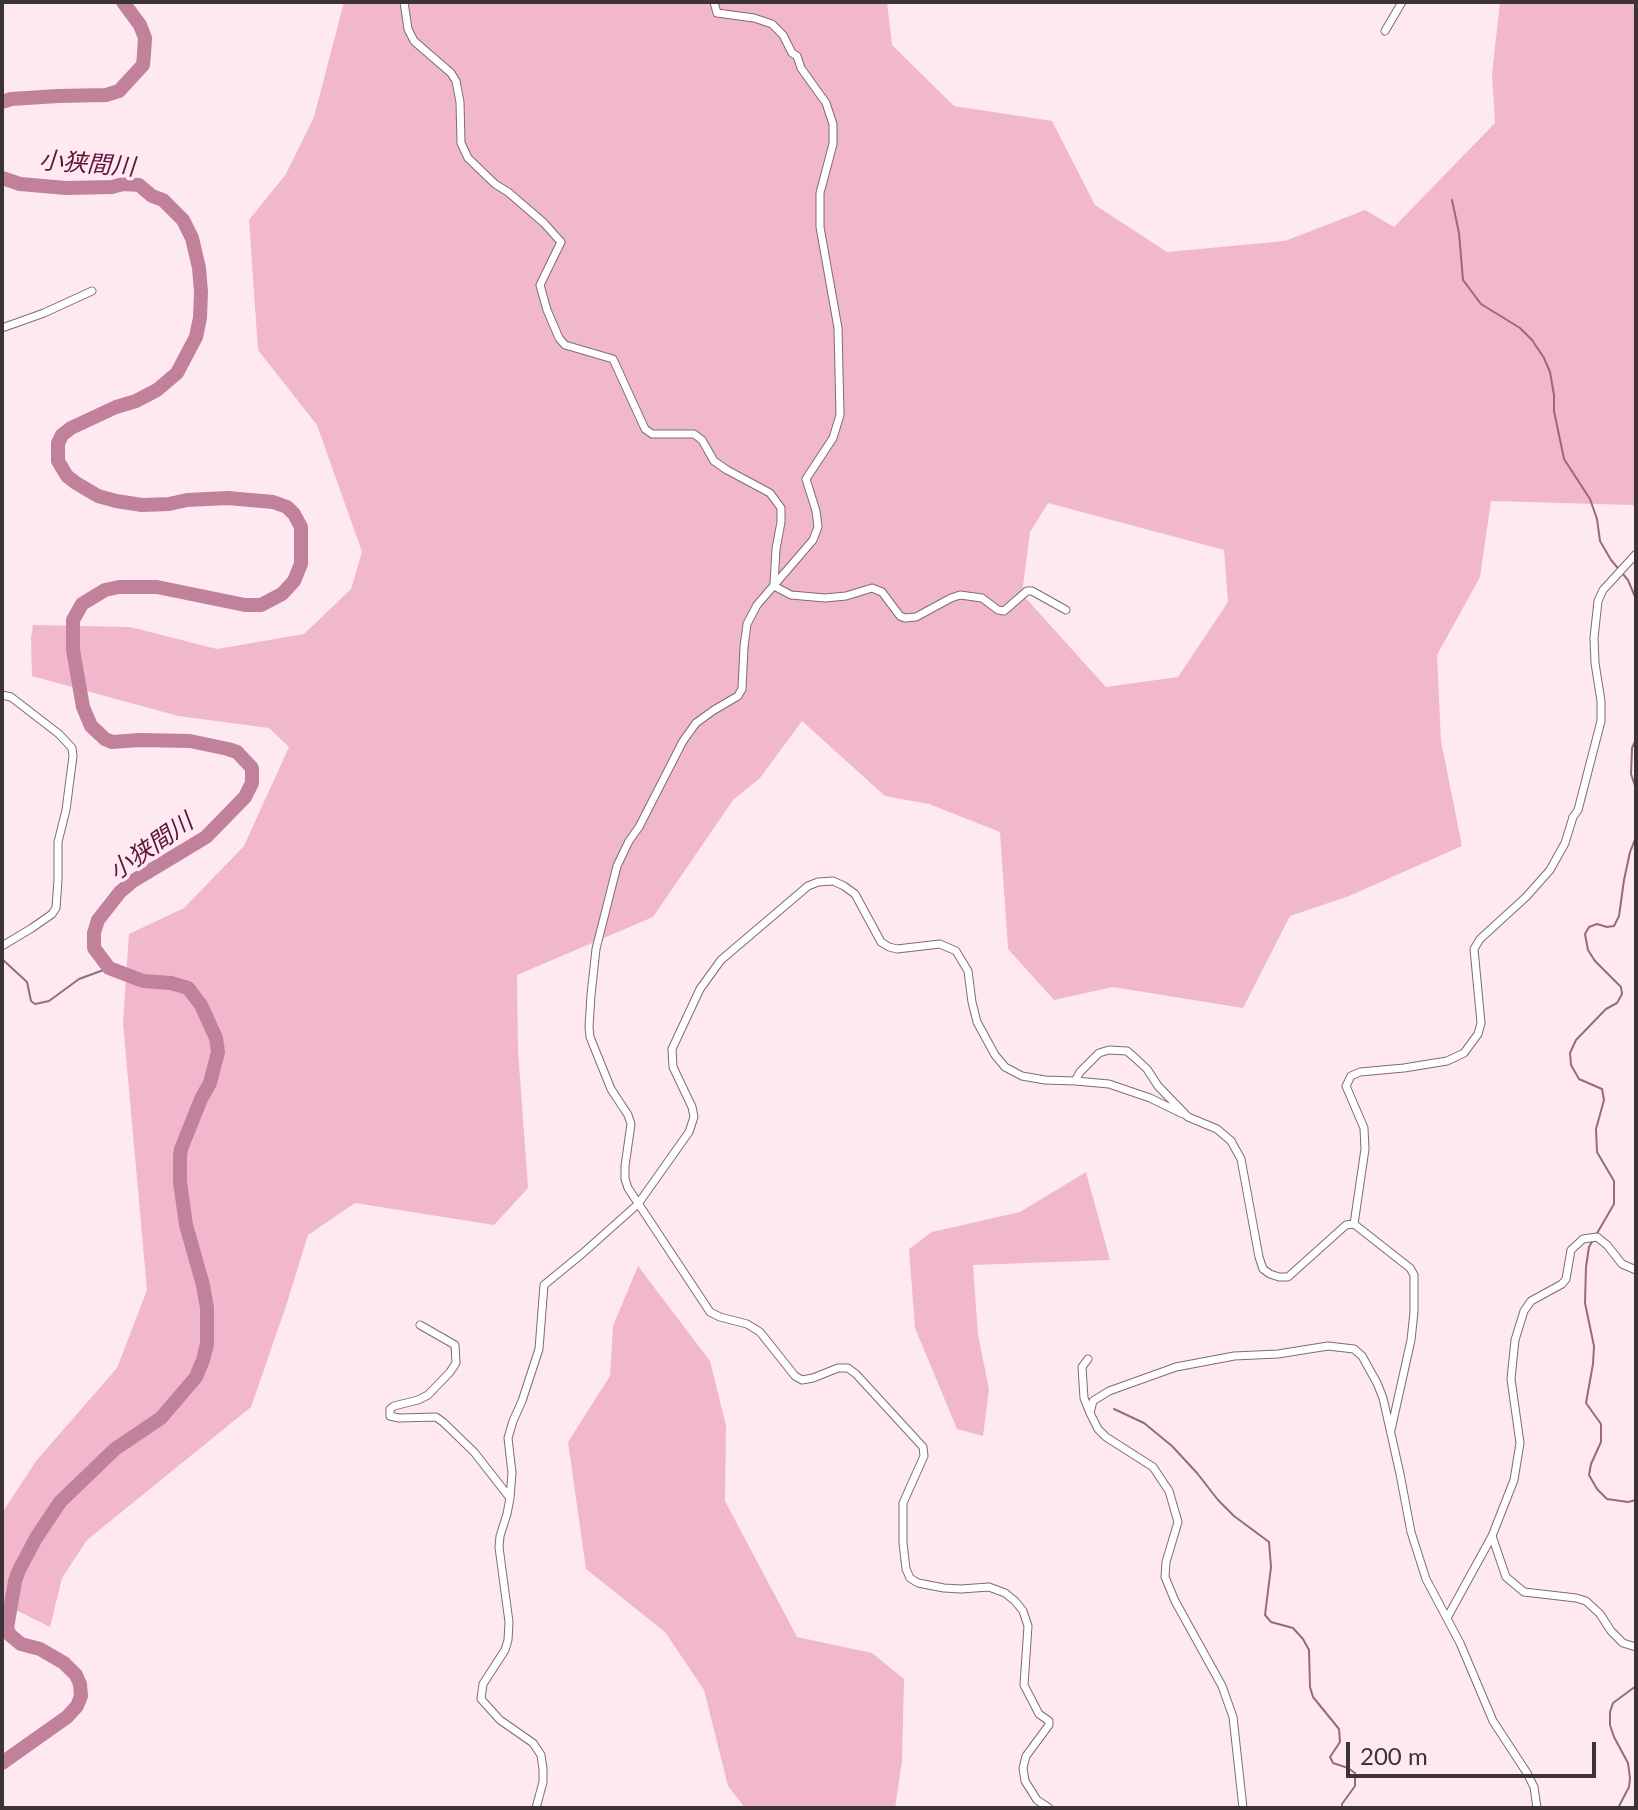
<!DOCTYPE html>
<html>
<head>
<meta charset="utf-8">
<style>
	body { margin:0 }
	#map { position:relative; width:1638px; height:1810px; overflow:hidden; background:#fee9f1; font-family:Lato,sans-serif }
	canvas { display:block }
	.frame { position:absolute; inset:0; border:4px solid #3c3336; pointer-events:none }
	.scale { position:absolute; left:1346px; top:1742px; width:250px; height:36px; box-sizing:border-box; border:4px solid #3c3336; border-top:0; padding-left:10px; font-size:24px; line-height:28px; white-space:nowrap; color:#3c3336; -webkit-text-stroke:6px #fee9f1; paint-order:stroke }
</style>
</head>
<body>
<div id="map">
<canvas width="1638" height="1810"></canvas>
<div class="frame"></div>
<div class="scale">200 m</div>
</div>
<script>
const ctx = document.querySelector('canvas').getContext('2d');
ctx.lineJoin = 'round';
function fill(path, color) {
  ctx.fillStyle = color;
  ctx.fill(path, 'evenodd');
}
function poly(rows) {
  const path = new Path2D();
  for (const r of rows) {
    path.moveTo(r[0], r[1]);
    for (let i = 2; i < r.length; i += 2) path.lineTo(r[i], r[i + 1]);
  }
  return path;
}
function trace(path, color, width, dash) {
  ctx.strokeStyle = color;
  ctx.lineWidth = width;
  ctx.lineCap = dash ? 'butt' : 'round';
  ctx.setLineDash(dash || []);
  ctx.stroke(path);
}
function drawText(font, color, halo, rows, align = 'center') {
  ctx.font = font + ' Lato,"Noto Sans JP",sans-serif';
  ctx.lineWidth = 7;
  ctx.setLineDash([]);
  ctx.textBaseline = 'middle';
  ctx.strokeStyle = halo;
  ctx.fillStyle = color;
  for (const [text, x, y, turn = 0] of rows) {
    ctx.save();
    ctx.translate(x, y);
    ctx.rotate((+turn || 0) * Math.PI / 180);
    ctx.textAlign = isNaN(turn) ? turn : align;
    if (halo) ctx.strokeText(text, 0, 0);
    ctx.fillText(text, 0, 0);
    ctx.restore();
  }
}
fill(poly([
	[344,2,887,2,892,45,954,106,1052,121,1095,205,1167,252,1285,241,1365,210,1394,227,1495,123,1492,74,1500,2,1636,2,1636,512,1633,505,1491,501,1480,577,1437,655,1441,741,1462,846,1349,896,1290,916,1243,1008,1113,987,1054,1000,1008,949,1000,832,929,804,885,796,802,721,760,778,733,800,653,917,517,975,518,1051,528,1188,494,1225,355,1203,308,1235,286,1306,251,1407,87,1540,62,1578,50,1627,2,1603,2,1513,36,1461,117,1368,147,1290,123,1023,129,934,184,908,244,846,289,747,269,728,178,716,32,676,31,638,33,625,130,627,217,649,304,634,351,589,362,552,317,425,258,350,249,220,286,174,314,117],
	[1048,503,1224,550,1228,602,1178,677,1106,687,1022,594,1030,532],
	[1086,1172,1110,1260,973,1265,978,1335,989,1389,983,1436,957,1429,915,1328,909,1249,932,1232,1020,1212],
	[638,1266,710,1361,726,1426,725,1501,797,1637,872,1653,904,1679,902,1761,895,1808,745,1808,728,1786,704,1690,665,1632,586,1569,568,1442,610,1376,613,1326]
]), '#f1b7cd');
trace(poly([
	[1452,200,1459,233,1463,280,1481,304,1520,328,1532,340,1544,358,1550,372,1554,395,1554,411,1564,459,1590,499,1597,519,1600,541,1611,560,1628,580,1636,599],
	[1636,739,1632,748,1631,774,1636,789],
	[2,959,27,982,31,1001,35,1004,49,1001,79,979,109,968],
	[1596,1235,1614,1204,1614,1181,1597,1152,1596,1129,1604,1100,1602,1089,1579,1079,1571,1065,1570,1053,1576,1040,1606,1009,1617,1003,1622,994,1621,987,1595,961,1588,950,1585,934,1589,927,1597,924,1607,927,1614,926,1619,916,1624,880,1630,852,1636,837],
	[1593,1240,1589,1247,1586,1267,1585,1303,1594,1346,1593,1364,1586,1403,1601,1424,1601,1442,1591,1464,1589,1475,1597,1489,1607,1499,1628,1502,1636,1500],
	[1114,1409,1144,1423,1172,1446,1197,1473,1218,1500,1234,1516,1269,1542,1271,1567,1265,1615,1271,1622,1293,1628,1303,1639,1309,1650,1310,1687,1313,1697,1339,1729,1340,1742,1330,1757,1333,1763,1348,1768,1355,1773,1355,1786,1342,1804,1342,1808],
	[1618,1808,1629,1787,1630,1778,1628,1763,1614,1737,1610,1725,1610,1712,1613,1703,1636,1686]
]), '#996a7c', 2);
trace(poly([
	[2,102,11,99,58,96,106,95,119,91,143,65,144,54,145,38,140,25,123,2],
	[2,178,20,184,66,188,112,187,123,184,139,185,152,196,163,200,183,220,192,238,199,268,201,292,200,318,196,337,177,373,157,390,136,401,116,407,71,428,62,435,58,443,58,461,67,476,76,483,98,496,116,501,142,505,169,504,187,500,228,498,273,502,287,507,294,514,301,527,301,564,294,581,282,594,261,605,245,605,157,587,119,587,105,590,82,604,73,620,73,650,83,707,91,726,105,739,112,742,140,740,190,741,228,749,237,752,252,768,252,783,245,797,206,837,133,881,120,892,98,920,94,933,94,948,109,968,143,981,171,983,188,988,201,1005,216,1038,218,1052,210,1083,201,1099,181,1149,180,1156,180,1182,186,1225,203,1285,207,1308,207,1344,203,1360,196,1377,161,1418,115,1449,60,1502,36,1538,19,1570,15,1581,7,1628,10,1635,21,1644,40,1649,64,1663,76,1675,80,1684,81,1696,77,1706,67,1717,2,1763]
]), '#c1819a', 14);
const street = poly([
	[404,2,408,29,414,41,451,73,456,81,460,102,461,143,468,158,495,184,508,192,544,223,561,242,540,285,547,310,559,338,565,345,613,359,645,429,652,434,694,434,702,440,714,461,727,470,770,493,781,508,781,522,776,549,774,584],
	[714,2,717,13,754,18,772,24,783,35,792,53,797,56,801,68,826,103,833,124,833,144,820,193,820,227,838,328,840,415,833,438,806,479,816,511,818,527,813,540,757,605,747,624,744,647,742,689,738,696,714,710,696,723,683,741,639,827,629,841,617,866,596,949,591,995,589,1027,590,1037,611,1089,628,1115,631,1124,625,1166,625,1179,628,1188,710,1312,720,1317,747,1324,760,1332,795,1376,802,1380,813,1378,838,1368,848,1368,856,1374,923,1447,924,1456,903,1503,903,1543,906,1569,910,1578,918,1583,944,1588,961,1589,989,1587,1005,1593,1015,1601,1023,1611,1028,1626,1024,1685,1039,1714,1049,1721,1049,1725,1026,1756,1023,1768,1025,1781,1037,1800,1049,1808],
	[1385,31,1402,2],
	[2,328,44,313,92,291],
	[774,586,791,595,825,598,846,596,872,588,882,592,900,616,905,618,916,617,951,598,960,595,982,598,998,610,1004,611,1027,591,1032,591,1066,610],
	[2,695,11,697,59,734,72,748,73,756,66,810,58,842,58,880,56,908,52,914,32,928,2,946],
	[1075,1081,1109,1084,1150,1098,1183,1114],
	[1354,1224,1365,1149,1364,1128,1346,1086,1351,1076,1360,1072,1404,1068,1447,1061,1464,1053,1478,1034,1481,1023,1474,949,1480,939,1526,897,1550,870,1565,843,1573,817,1578,810,1601,721,1601,701,1595,663,1594,638,1598,601,1603,590,1636,554],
	[1354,1224,1410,1268,1414,1275,1414,1312,1411,1340,1391,1430],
	[420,1325,455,1345,456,1363,450,1372,428,1395,418,1400,394,1406,390,1409,390,1416,399,1418,436,1417,443,1422,474,1452,510,1498],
	[1088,1359,1082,1367,1084,1398,1090,1413],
	[1492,1536,1506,1577,1524,1592,1576,1598,1586,1601,1600,1614,1611,1631,1623,1643,1636,1647],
	[1447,1618,1492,1536,1514,1480,1520,1443,1511,1379,1515,1340,1524,1311,1531,1301,1562,1284,1566,1279,1571,1250,1583,1239,1597,1237,1607,1245,1622,1264,1636,1270],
	[536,1808,543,1782,543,1769,541,1755,533,1743,500,1720,481,1699,483,1684,505,1650,508,1640,509,1622,499,1547,500,1536,507,1514,510,1498,512,1473,508,1438,513,1421,522,1401,539,1349,544,1285,583,1253,638,1204,689,1132,694,1117,692,1107,673,1067,672,1049,700,989,721,960,808,886,818,882,833,881,844,886,855,894,881,942,889,947,897,949,940,944,956,951,968,971,972,1002,977,1022,995,1055,1005,1067,1022,1076,1045,1080,1075,1081,1080,1072,1099,1053,1109,1050,1127,1051,1134,1057,1147,1069,1158,1086,1188,1117,1217,1129,1231,1141,1241,1159,1259,1257,1263,1269,1270,1274,1279,1277,1288,1277,1346,1225,1354,1224],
	[1243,1808,1233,1717,1222,1686,1175,1601,1165,1577,1166,1562,1178,1522,1169,1491,1153,1467,1106,1437,1098,1429,1090,1413,1093,1401,1109,1391,1176,1367,1234,1356,1278,1354,1328,1346,1354,1349,1362,1356,1377,1383,1383,1398,1400,1474,1411,1532,1426,1579,1460,1643,1493,1721,1527,1773,1534,1787,1537,1808]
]);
trace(street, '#816b73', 9);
trace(street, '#fff', 7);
drawText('italic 24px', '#61143b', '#fee9f1', [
	["小狭間川",87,164,4],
	["小狭間川",151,847,-35]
]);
</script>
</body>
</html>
